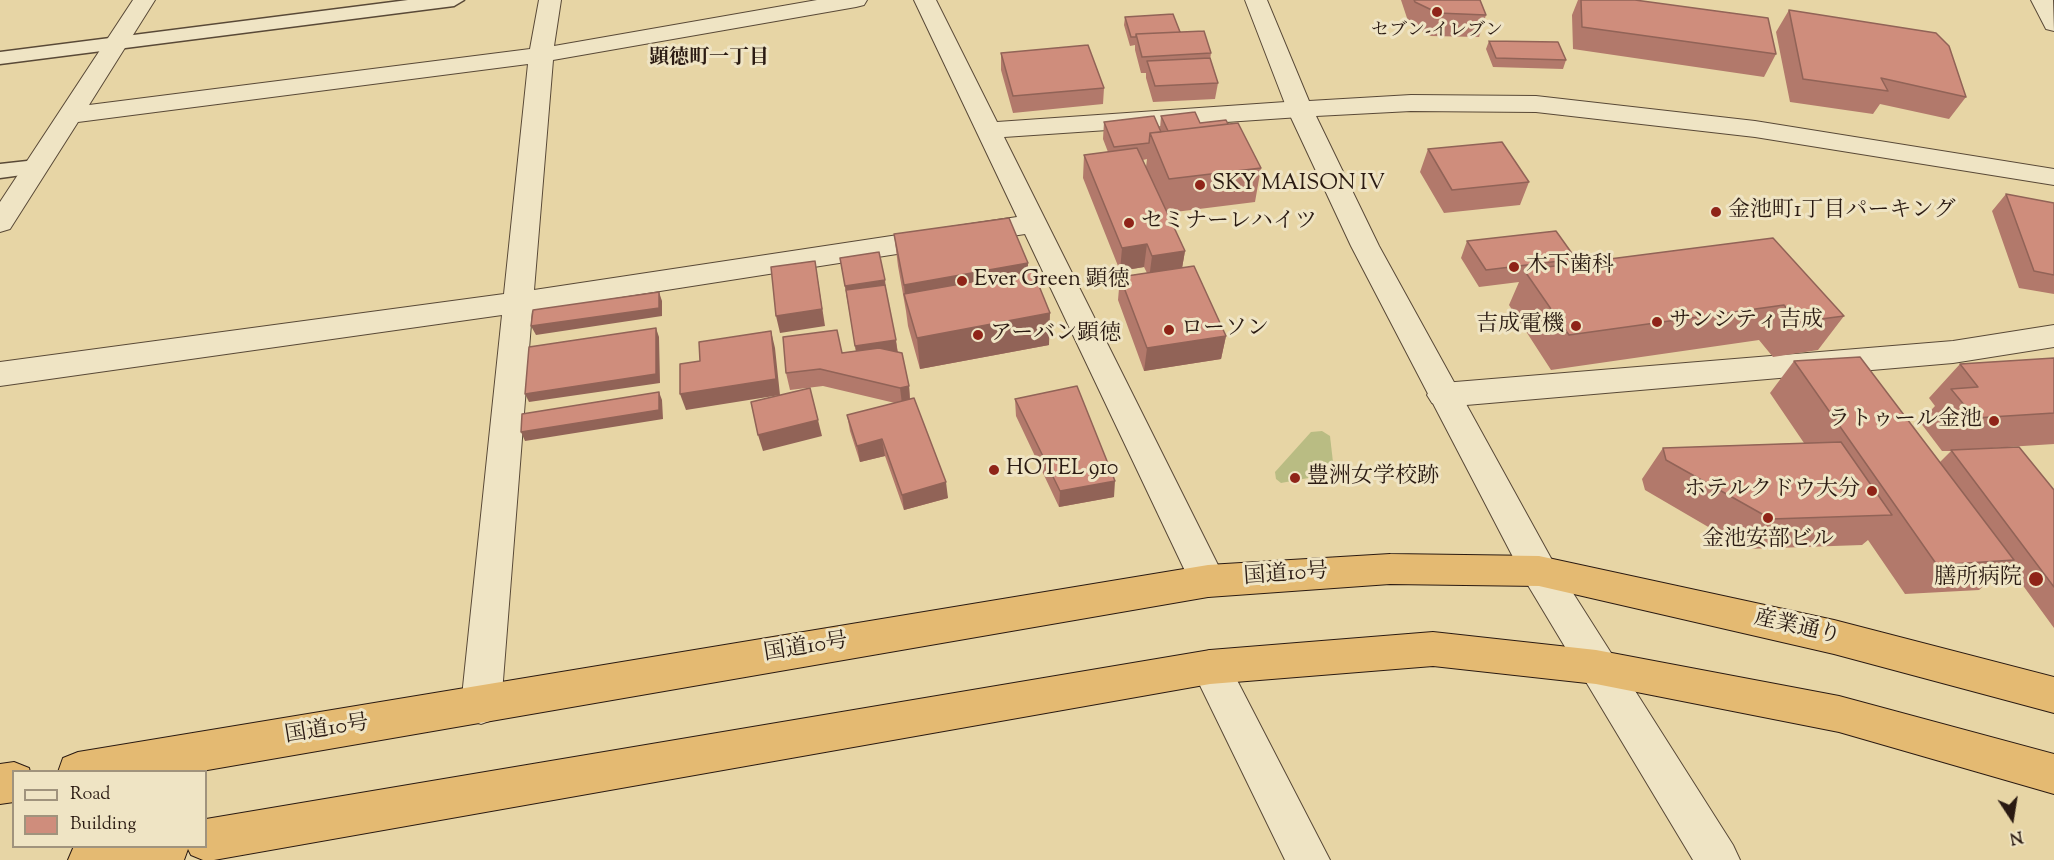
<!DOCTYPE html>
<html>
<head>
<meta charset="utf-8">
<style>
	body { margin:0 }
	#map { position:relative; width:2054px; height:860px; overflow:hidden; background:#e7d5a5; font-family:"Sorts Mill Goudy",serif }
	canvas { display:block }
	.legend { position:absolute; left:12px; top:770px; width:195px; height:78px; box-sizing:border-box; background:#efe4c4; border:2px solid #a0937d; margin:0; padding:8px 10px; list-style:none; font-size:18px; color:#2a1a12 }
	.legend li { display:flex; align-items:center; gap:12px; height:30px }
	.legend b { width:30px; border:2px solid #a0937d }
	.north { position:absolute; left:1982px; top:788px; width:60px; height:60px; -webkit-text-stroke:4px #efe4c4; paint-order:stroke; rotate:168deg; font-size:16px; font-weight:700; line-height:24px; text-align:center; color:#2a1a12 }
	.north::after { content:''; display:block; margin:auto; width:21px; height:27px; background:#2a1a12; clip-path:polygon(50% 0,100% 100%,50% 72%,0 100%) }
</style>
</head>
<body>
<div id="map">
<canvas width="2054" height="860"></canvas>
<ul class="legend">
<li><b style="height:8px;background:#efe4c4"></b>Road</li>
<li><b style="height:16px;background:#cf8d7c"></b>Building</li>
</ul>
<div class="north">N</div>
</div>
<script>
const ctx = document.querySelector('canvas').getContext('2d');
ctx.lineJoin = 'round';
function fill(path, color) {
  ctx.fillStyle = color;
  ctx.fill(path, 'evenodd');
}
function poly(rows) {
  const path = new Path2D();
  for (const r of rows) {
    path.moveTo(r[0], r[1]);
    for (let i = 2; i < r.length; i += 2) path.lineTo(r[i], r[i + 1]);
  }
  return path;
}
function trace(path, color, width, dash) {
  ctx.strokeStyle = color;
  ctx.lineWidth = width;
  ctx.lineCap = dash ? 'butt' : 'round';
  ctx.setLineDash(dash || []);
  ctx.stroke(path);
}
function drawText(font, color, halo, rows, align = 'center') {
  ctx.font = font + ' "Sorts Mill Goudy","Noto Serif JP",serif';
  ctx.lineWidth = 6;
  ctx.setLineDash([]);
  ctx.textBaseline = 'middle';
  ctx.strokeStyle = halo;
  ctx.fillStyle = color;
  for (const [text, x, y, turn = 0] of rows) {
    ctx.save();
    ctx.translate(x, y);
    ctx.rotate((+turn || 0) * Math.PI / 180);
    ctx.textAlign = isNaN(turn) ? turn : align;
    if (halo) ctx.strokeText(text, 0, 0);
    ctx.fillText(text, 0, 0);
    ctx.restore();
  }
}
fill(poly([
	[1322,431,1330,436,1334,471,1330,474,1281,483,1276,479,1275,472,1311,432]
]), '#b9bc83');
const service = poly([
	[408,0,464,0,454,6,0,64,0,52,408,0],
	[36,160,44,162,47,167,44,172,0,178,0,164,36,160]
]);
const minor = poly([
	[133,0,155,0,89,105,530,49,539,0,561,0,554,46,817,0,867,0,864,5,856,7,553,60,534,290,1017,217,914,0,936,0,997,122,1300,101,1309,104,1313,109,1309,114,1300,117,1004,137,1226,581,1221,592,1208,597,1195,592,1025,234,532,311,501,706,495,719,481,724,467,719,461,706,502,315,0,386,0,362,504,294,528,64,78,122,10,229,0,232,0,202,133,0],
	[2031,0,2053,0,2054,31,2046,29,2031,0],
	[2054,325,2054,347,1953,363,1443,407,1432,403,1427,395,1432,387,1443,383,1953,341,2054,325],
	[1210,650,1224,655,1330,860,1285,860,1191,667,1196,655,1210,650]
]);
const tertiary = poly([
	[1245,0,1267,0,1309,101,1411,95,1536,96,1755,121,2054,169,2054,185,1755,137,1536,112,1411,111,1316,116,1379,246,1552,560,1733,845,1740,860,1693,860,1526,582,1351,246,1287,109,1245,0]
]);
const trunk = poly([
	[1390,554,1539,556,1834,620,2054,677,2054,713,1834,654,1539,586,1390,584,1208,597,196,772,58,772,63,758,78,752,1208,565,1390,554],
	[1433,632,1596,650,1839,696,2054,754,2054,794,1839,732,1596,684,1433,666,1210,684,214,860,203,860,191,855,188,849,184,860,68,860,74,846,206,846,206,819,1210,650,1433,632],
	[14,762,29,768,30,772,14,772,14,802,0,804,0,764,14,762]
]);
trace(service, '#594937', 3);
trace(minor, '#594937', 2);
trace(tertiary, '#594937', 2);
trace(trunk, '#2a1a12', 2);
fill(service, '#efe4c4');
fill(minor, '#efe4c4');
fill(tertiary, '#efe4c4');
fill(trunk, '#e4ba72');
fill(poly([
	[1401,0,1480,0,1486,15,1479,37,1431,36,1409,24],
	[1578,0,1635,0,1776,54,1764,77,1573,49,1572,15],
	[1789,10,1966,97,1949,119,1880,104,1873,114,1790,102,1776,32],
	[1125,17,1180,32,1211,53,1210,60,1218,83,1215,99,1153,102,1146,78,1146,73,1141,73,1135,50,1135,45,1130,46,1124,25],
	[1489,41,1566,60,1563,69,1493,67,1486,49],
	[1001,53,1104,88,1103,104,1013,113,1001,70],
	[1161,116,1200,123,1228,124,1261,168,1255,202,1167,213,1185,251,1182,268,1226,336,1221,359,1144,371,1118,300,1120,277,1147,273,1144,267,1120,271,1083,178,1084,155,1108,152,1103,139,1104,122,1160,129],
	[1147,159,1146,167,1143,160],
	[1428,149,1529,182,1520,205,1444,213,1420,172],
	[2006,194,2054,203,2054,294,2019,288,1992,211],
	[894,234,1028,272,1049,345,920,369,908,326,906,311,898,266],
	[1467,241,1576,259,1574,263,1844,316,1818,350,1773,357,1759,340,1551,370,1509,305,1519,282,1479,287,1461,258],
	[840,258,887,297,898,352,909,386,910,399,948,498,904,510,885,456,860,462,850,431,847,415,895,403,823,386,790,390,786,373,842,353,856,351],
	[2054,358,2054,444,1992,448,2054,490,2054,628,2008,565,1979,590,1905,594,1868,540,1862,545,1746,549,1645,490,1642,479,1663,448,1804,443,1770,393,1794,361,1940,462,1951,451,1942,451,1920,422,1935,406,1929,398,1960,364],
	[1015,399,1114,497,1059,507,1016,416]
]), '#b2796b');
fill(poly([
	[1147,244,1144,267,1120,271,1122,248],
	[1185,251,1181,274,1149,279,1152,256],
	[815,261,825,326,780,333,776,316],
	[1028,263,1028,295,905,296,904,285],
	[885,280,887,297,848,302,845,286],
	[659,292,662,301,662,316,536,335,531,326],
	[1050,313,1049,345,920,369,917,338],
	[656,328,659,337,660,383,529,402,525,394],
	[771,331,775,348,780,395,686,410,680,394],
	[1226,336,1221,359,1144,371,1147,348],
	[896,340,898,357,858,363,855,346],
	[909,386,910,402,902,404,900,388],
	[659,392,662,400,663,419,525,441,521,432],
	[818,420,822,436,763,451,758,435],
	[882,439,885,456,860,462,857,446],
	[1115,481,1114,497,1059,507,1060,491],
	[946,482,948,498,904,510,902,495]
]), '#916357');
const building = poly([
	[1414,0,1480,0,1486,15,1438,13,1415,2,1414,0],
	[1581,0,1635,0,1768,18,1776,54,1582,27,1581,0],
	[1789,10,1936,33,1949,46,1966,97,1881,78,1888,91,1803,79,1789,10],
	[1173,14,1180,32,1136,34,1136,37,1131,37,1125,17,1173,14],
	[1204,31,1211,53,1142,57,1136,34,1204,31],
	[1489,41,1558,42,1566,60,1496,58,1489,41],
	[1088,45,1104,88,1013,96,1001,53,1088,45],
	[1210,58,1218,83,1155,86,1147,61,1210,58],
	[1195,112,1200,123,1226,120,1228,124,1168,131,1161,116,1195,112],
	[1154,116,1161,132,1150,133,1149,143,1114,147,1104,122,1154,116],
	[1238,123,1261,168,1169,179,1150,133,1238,123],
	[1502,142,1529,182,1452,190,1428,149,1502,142],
	[1137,148,1185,251,1152,256,1147,244,1122,248,1084,155,1137,148],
	[2006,194,2054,203,2054,275,2034,271,2006,194],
	[1009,218,1028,263,904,285,894,234,1009,218],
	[1556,231,1576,259,1486,270,1467,241,1556,231],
	[1773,238,1844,316,1798,322,1784,305,1569,335,1524,270,1773,238],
	[879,252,885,280,845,286,840,258,879,252],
	[815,261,822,309,776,316,771,267,815,261],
	[1194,266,1226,336,1147,348,1120,277,1194,266],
	[1033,271,1050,313,917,338,904,294,1033,271],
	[885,285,896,340,855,346,846,290,885,285],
	[659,292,659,308,531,326,533,310,659,292],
	[656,328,656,374,525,394,529,347,656,328],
	[837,330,842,353,879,348,902,353,909,386,900,388,820,369,786,373,783,337,837,330],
	[771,331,776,379,680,394,680,364,700,361,699,342,771,331],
	[1860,357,2014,560,1937,565,1794,361,1860,357],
	[2054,358,2054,413,1975,418,1951,389,1978,387,1960,364,2054,358],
	[1077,386,1115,481,1060,491,1015,399,1077,386],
	[810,388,818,420,758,435,751,402,810,388],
	[659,392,659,410,521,432,522,414,659,392],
	[914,398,946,482,902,495,882,439,857,446,847,415,914,398],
	[1841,442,1892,515,1771,519,1666,460,1663,448,1841,442],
	[2019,447,2054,490,2054,587,1951,450,2019,447]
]);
fill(building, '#cf8d7c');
trace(building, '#916357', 1.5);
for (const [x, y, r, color] of [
	[1437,12,6,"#8f2418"],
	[1200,185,6,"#8f2418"],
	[1716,212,6,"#8f2418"],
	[1129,223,6,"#8f2418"],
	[1514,267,6,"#8f2418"],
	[962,281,6,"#8f2418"],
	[1657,322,6,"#8f2418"],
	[1576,326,6,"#8f2418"],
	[1169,330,6,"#8f2418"],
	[978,335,6,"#8f2418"],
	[1994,421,6,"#8f2418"],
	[994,470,6,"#8f2418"],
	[1295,478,6,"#8f2418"],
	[1872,491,6,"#8f2418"],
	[1768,518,6,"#8f2418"],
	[2036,579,8,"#8f2418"]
]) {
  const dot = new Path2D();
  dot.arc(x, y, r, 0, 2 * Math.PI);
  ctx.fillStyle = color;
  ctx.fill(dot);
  trace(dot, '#efe4c4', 2);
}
drawText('18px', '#2a1a12', '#efe4c4', [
	["セブン-イレブン",1437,32]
]);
drawText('bold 20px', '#2a1a12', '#efe4c4', [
	["顕徳町一丁目",709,60]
]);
drawText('22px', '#2a1a12', '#efe4c4', [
	["SKY MAISON IV",1212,185],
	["金池町1丁目パーキング",1728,212],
	["セミナーレハイツ",1141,223],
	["木下歯科",1526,267],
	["Ever Green 顕徳",974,281],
	["サンシティ吉成",1669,322],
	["吉成電機",1564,326,"right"],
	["ローソン",1181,330],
	["アーバン顕徳",990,335],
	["ラトゥール金池",1982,421,"right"],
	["HOTEL 910",1006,470],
	["豊洲女学校跡",1307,478],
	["ホテルクドウ大分",1860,491,"right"],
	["金池安部ビル",1768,541,"center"],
	["膳所病院",2022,579,"right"]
], 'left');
drawText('22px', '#2a1a12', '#efe4c4', [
	["国道10号",1286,576,-4],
	["産業通り",1797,629,13],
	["国道10号",806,649,-9],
	["国道10号",327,731,-9]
]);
</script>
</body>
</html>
